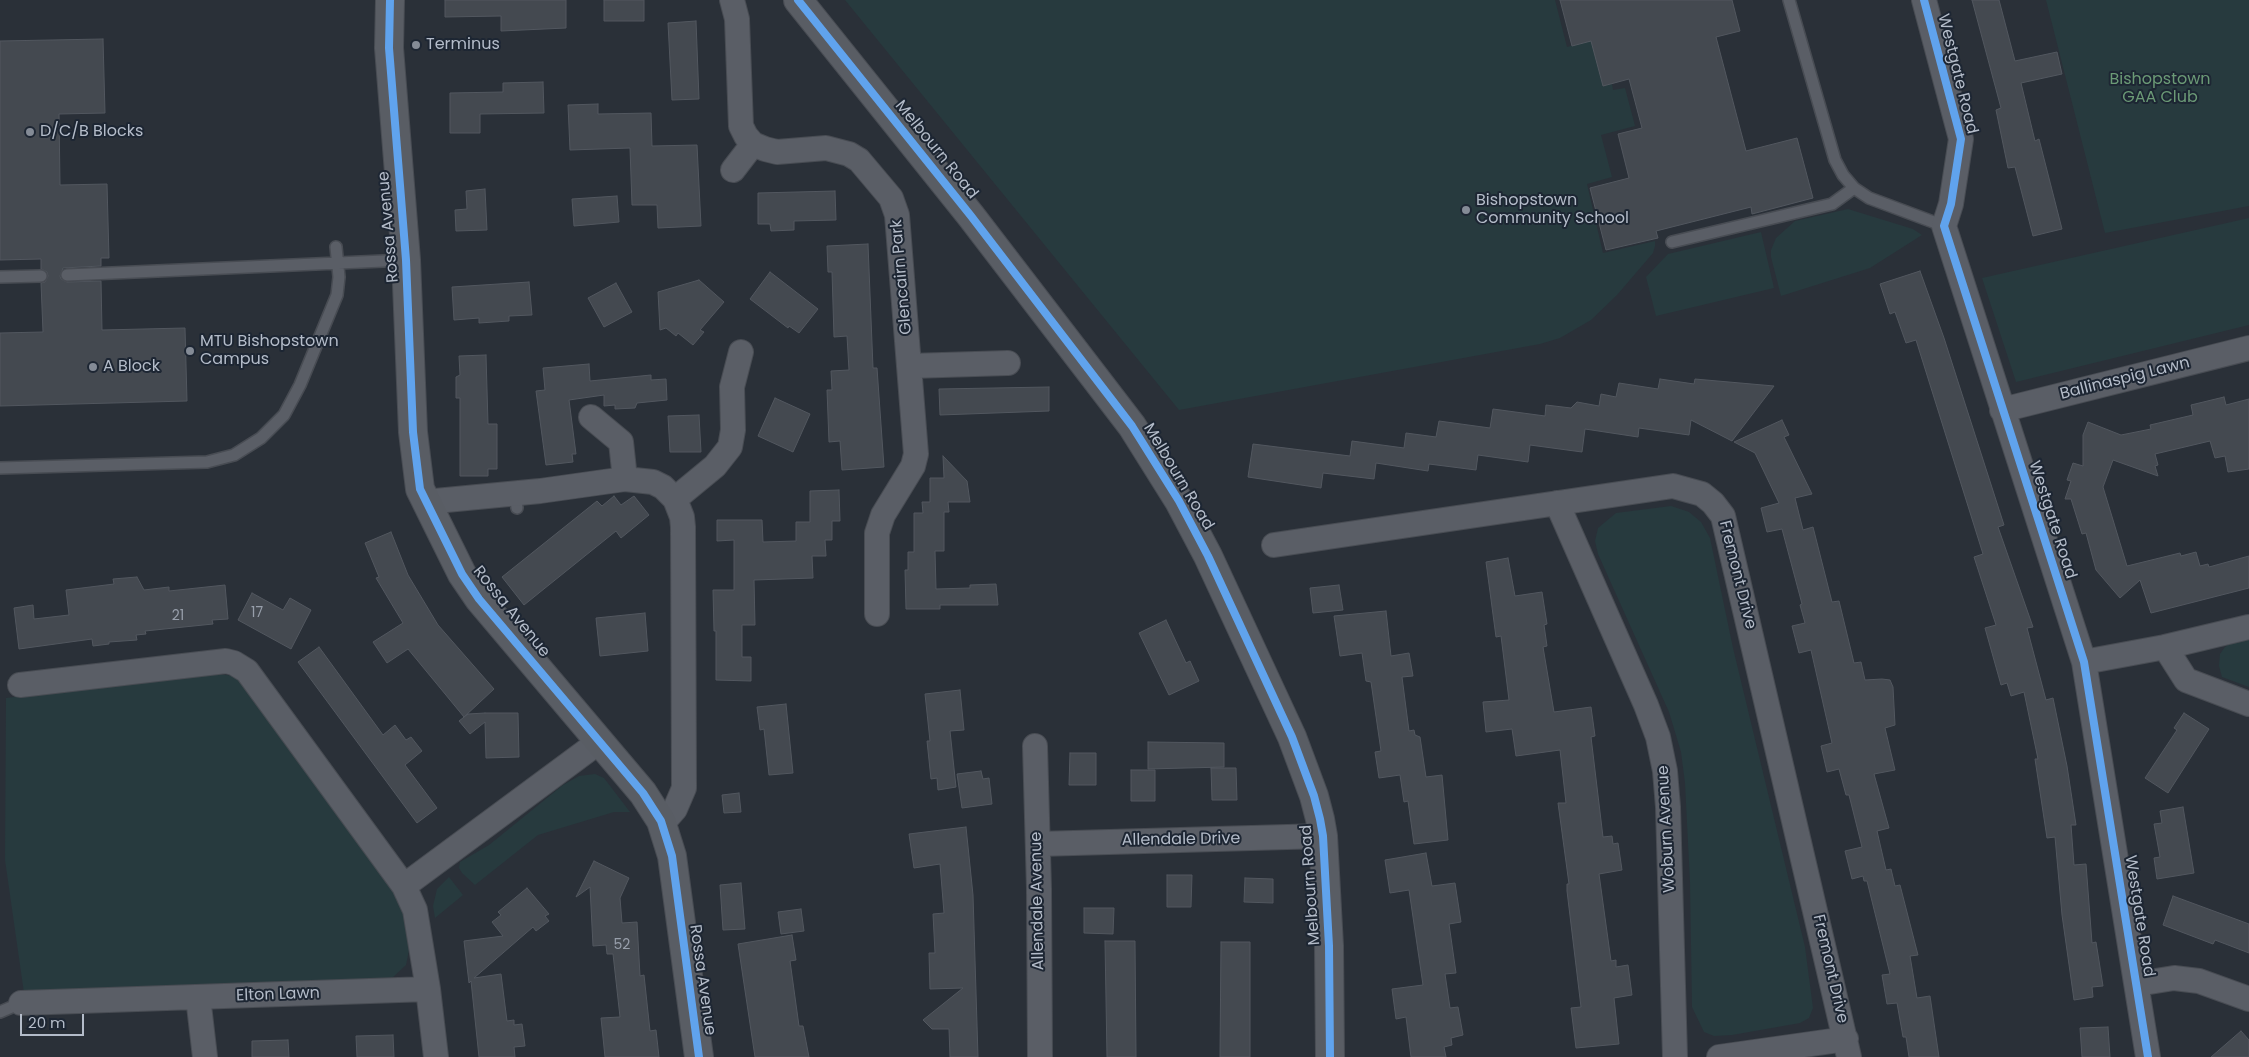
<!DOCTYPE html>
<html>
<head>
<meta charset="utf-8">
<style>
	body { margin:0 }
	#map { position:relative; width:2249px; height:1057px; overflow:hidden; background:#2a3038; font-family:Poppins,sans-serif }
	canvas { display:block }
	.scale { position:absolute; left:20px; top:1014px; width:64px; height:22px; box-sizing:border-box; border:2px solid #b4bcc9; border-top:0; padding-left:6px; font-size:15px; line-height:18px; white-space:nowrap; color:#b4bcc9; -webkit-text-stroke:4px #1d2633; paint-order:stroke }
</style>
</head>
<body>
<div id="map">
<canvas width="2249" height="1057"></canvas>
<div class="scale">20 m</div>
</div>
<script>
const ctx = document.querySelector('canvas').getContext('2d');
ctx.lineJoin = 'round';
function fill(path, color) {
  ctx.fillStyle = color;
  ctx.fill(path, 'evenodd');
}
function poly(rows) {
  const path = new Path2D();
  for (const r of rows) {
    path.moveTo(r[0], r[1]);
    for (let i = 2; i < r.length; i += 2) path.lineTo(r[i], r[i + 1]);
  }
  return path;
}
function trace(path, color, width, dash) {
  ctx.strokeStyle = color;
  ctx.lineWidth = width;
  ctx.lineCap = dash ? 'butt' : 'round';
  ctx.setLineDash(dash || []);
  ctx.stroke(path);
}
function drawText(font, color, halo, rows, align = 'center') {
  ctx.font = font + ' Poppins,sans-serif';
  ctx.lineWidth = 4;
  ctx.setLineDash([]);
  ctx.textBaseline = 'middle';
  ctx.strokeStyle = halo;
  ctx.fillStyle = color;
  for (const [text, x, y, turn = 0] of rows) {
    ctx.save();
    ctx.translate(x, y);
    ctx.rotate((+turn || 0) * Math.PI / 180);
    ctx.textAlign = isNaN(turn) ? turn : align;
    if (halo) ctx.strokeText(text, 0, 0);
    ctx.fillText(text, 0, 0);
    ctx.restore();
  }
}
fill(poly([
	[845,0,1555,0,1567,47,1592,40,1603,85,1612,84,1613,90,1625,88,1635,126,1601,135,1612,177,1587,184,1603,253,1655,241,1655,246,1653,253,1617,295,1591,320,1560,338,1540,344,1179,410],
	[2046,0,2249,0,2249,206,2105,233],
	[1848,209,1913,229,1922,235,1870,268,1781,296,1771,257,1771,250,1776,238,1795,221],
	[2249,218,2249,325,2016,382,1982,278],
	[1761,232,1774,288,1656,316,1646,277,1668,254],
	[1671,506,1689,512,1701,522,1710,538,1733,648,1805,947,1813,1008,1809,1018,1800,1023,1732,1035,1714,1036,1704,1032,1692,1007,1690,882,1685,783,1681,752,1669,712,1598,554,1595,541,1598,528,1616,513],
	[2249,637,2249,687,2222,677,2219,666,2220,654,2225,647,2233,641],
	[215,674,236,676,393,884,405,912,410,945,406,965,392,978,24,993,5,860,6,698],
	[595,774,604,778,630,812,614,812,538,835,475,885,462,873,459,868,460,862,489,845,563,785,579,776],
	[449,877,463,895,435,918,433,906,437,889]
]), '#273a3e');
const building = poly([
	[445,0,566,0,566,28,501,31,501,16,445,17,445,0],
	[604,0,644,0,644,21,604,21,604,0],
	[1560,0,1732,0,1740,31,1716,37,1746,151,1797,138,1813,198,1752,214,1751,207,1656,231,1658,238,1606,250,1590,188,1629,178,1618,134,1642,128,1629,79,1603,86,1591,41,1572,46,1560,0],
	[1972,0,1999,0,2015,61,2057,52,2062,74,2021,83,2035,141,2039,139,2062,229,2033,236,2015,167,2008,168,1996,110,2001,108,1972,0],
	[696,21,699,99,672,100,668,23,696,21],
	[103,39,105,113,59,114,60,185,107,184,109,258,101,258,101,266,63,268,60,276,61,279,67,282,101,281,102,330,185,328,187,401,0,406,0,333,43,332,41,283,45,282,48,276,47,272,41,269,41,259,0,260,0,41,103,39],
	[543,82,544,113,480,114,480,133,450,133,450,93,503,92,503,83,543,82],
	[598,104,598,114,651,113,652,146,697,145,701,226,658,228,657,205,632,205,630,148,570,150,568,105,598,104],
	[485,189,487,230,456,231,455,210,467,209,466,191,485,189],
	[835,191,836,220,794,221,794,230,771,231,770,224,758,224,758,193,835,191],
	[617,196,619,222,574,226,572,199,617,196],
	[868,244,873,368,877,368,884,467,842,470,840,441,829,442,827,390,832,390,831,371,849,370,847,336,834,337,832,272,828,272,827,246,868,244],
	[1920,271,1944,338,2004,525,1998,527,2033,627,2027,628,2046,700,2053,698,2067,766,2076,825,2071,825,2074,865,2086,864,2092,943,2096,942,2103,986,2092,987,2093,997,2074,1000,2062,915,2055,837,2047,838,2035,759,2038,759,2024,692,2011,696,2007,683,2001,685,1985,628,1996,625,1974,557,1983,554,1916,340,1906,343,1895,312,1890,314,1880,284,1920,271],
	[770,272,818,309,799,333,789,326,788,328,750,299,770,272],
	[699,280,724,302,700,330,704,332,693,345,678,333,676,336,666,328,660,330,658,292,699,280],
	[529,282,532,315,509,316,509,321,479,323,479,318,454,320,452,287,529,282],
	[616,283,632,312,604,327,588,298,616,283],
	[486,355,488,424,497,424,497,469,488,469,488,476,460,476,460,398,456,398,456,377,460,375,459,356,486,355],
	[589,364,590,381,651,375,651,380,666,379,667,400,637,403,635,408,615,409,615,405,604,406,604,395,569,400,576,454,572,454,573,462,546,465,536,391,545,390,543,368,589,364],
	[1660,379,1694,384,1695,379,1774,386,1732,441,1691,420,1689,435,1639,428,1638,437,1585,429,1582,452,1530,445,1528,462,1478,455,1476,470,1429,464,1428,471,1376,463,1374,479,1323,473,1321,488,1248,477,1253,444,1350,456,1352,441,1404,448,1406,433,1436,437,1439,421,1490,428,1493,409,1545,416,1546,405,1571,408,1577,402,1599,406,1601,394,1616,397,1619,383,1658,389,1660,379],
	[1049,387,1049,411,940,415,939,389,1049,387],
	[2224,397,2226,405,2249,399,2249,469,2228,472,2225,456,2215,458,2210,441,2155,454,2158,465,2155,466,2158,476,2113,460,2103,487,2127,566,2180,553,2181,556,2196,552,2200,566,2208,564,2209,567,2249,556,2249,588,2151,613,2140,580,2120,598,2096,570,2086,533,2082,534,2071,499,2065,499,2071,481,2067,480,2073,463,2083,466,2083,435,2088,422,2121,435,2151,429,2150,425,2193,415,2191,405,2224,397],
	[775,398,810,414,793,452,758,436,775,398],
	[699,415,701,452,670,452,668,416,699,415],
	[1782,420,1789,435,1784,437,1812,494,1795,498,1803,530,1813,527,1832,602,1839,601,1854,663,1861,662,1865,680,1882,679,1890,680,1893,687,1895,725,1885,728,1895,770,1874,774,1889,828,1877,831,1886,870,1891,869,1895,886,1900,885,1918,955,1910,956,1917,998,1930,996,1939,1057,1909,1057,1906,1037,1903,1037,1897,1003,1887,1004,1882,975,1890,974,1867,881,1864,881,1863,876,1852,879,1845,851,1862,847,1849,795,1846,795,1839,769,1827,772,1821,746,1832,743,1811,650,1799,653,1792,626,1805,623,1800,605,1802,604,1782,529,1767,532,1761,508,1779,503,1755,453,1734,442,1782,420],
	[943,456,967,481,970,502,948,502,949,512,944,512,944,551,935,551,936,589,970,588,970,585,996,584,998,605,940,605,940,609,906,609,905,570,908,570,908,552,914,552,914,513,923,513,922,502,930,502,930,478,944,478,943,456],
	[839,490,840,521,832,521,832,540,825,540,826,556,812,556,813,578,754,580,755,625,742,625,742,657,751,657,751,681,716,680,716,631,714,631,713,590,734,590,734,540,717,541,717,520,762,520,763,542,796,541,796,522,810,522,810,491,839,490],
	[614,496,621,505,634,496,649,515,621,538,616,531,524,605,502,577,597,501,602,506,614,496],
	[391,532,408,575,438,625,494,689,464,717,408,649,387,663,373,642,403,623,376,578,379,577,365,543,391,532],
	[1508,558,1515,596,1542,592,1547,624,1544,625,1547,646,1543,647,1554,712,1591,707,1595,736,1591,737,1603,837,1612,836,1613,844,1618,843,1622,870,1599,874,1611,961,1616,960,1616,967,1628,965,1632,995,1614,998,1619,1044,1576,1048,1571,1008,1581,1007,1567,891,1567,884,1569,884,1558,803,1566,803,1560,750,1516,756,1512,729,1486,732,1483,702,1509,700,1501,636,1496,637,1486,562,1508,558],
	[137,577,144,590,169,587,169,591,225,585,228,619,212,620,213,624,145,631,146,634,136,635,137,640,109,642,109,644,93,646,92,639,19,649,14,608,33,605,34,619,69,615,66,590,114,584,113,579,137,577],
	[1339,585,1343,610,1313,613,1310,588,1339,585],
	[252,593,283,610,290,598,311,610,291,649,238,620,252,593],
	[1386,611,1391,656,1409,653,1413,676,1402,677,1409,731,1414,730,1415,735,1420,737,1426,777,1442,775,1448,840,1414,844,1408,801,1404,802,1400,775,1379,778,1375,752,1381,751,1380,744,1371,682,1366,681,1362,653,1340,656,1334,616,1386,611],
	[645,613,648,651,600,656,596,618,645,613],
	[1166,620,1186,663,1190,661,1199,681,1169,695,1139,633,1166,620],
	[319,647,383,735,395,725,406,740,411,737,422,751,405,765,437,808,417,823,298,662,319,647],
	[960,690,964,730,950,731,956,787,938,790,937,778,931,779,927,741,930,741,925,694,960,690],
	[786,704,793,773,769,775,764,729,760,730,757,707,786,704],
	[485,713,518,713,519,757,486,758,485,722,470,734,459,721,468,714,485,713],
	[2184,713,2209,729,2168,793,2145,778,2177,730,2174,728,2184,713],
	[1148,742,1224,743,1224,767,1148,769,1148,742],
	[1070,753,1096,753,1096,785,1069,785,1070,753],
	[1211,768,1236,768,1237,800,1212,800,1211,768],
	[1131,770,1155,770,1155,801,1131,801,1131,770],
	[981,771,983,779,989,778,992,804,962,808,957,774,981,771],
	[739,793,741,812,724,813,722,795,739,793],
	[2183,807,2194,873,2157,879,2154,858,2160,857,2154,824,2162,823,2160,811,2183,807],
	[966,827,973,895,978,1057,950,1057,949,1029,932,1029,923,1020,963,988,930,989,929,953,935,953,933,914,944,913,940,864,914,868,909,834,966,827],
	[1426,853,1432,886,1455,883,1461,922,1449,924,1456,973,1445,974,1450,1008,1458,1007,1463,1035,1451,1038,1452,1045,1444,1047,1446,1057,1411,1057,1406,1017,1396,1019,1392,989,1423,985,1409,890,1390,893,1385,860,1426,853],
	[594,861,629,878,620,898,622,923,637,922,640,976,644,975,650,1031,656,1030,659,1057,605,1057,601,1018,620,1017,613,954,607,954,606,945,593,946,590,887,576,897,594,861],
	[1167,875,1192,875,1191,907,1167,907,1167,875],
	[1245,878,1273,879,1273,903,1244,902,1245,878],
	[741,883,745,929,723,930,720,885,741,883],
	[527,888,549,914,545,916,549,921,536,931,533,927,474,978,501,974,507,1021,514,1020,514,1025,522,1024,525,1046,514,1047,515,1057,479,1057,471,981,469,983,464,941,503,936,492,922,501,915,498,912,527,888],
	[2173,896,2249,924,2249,953,2215,940,2213,944,2163,925,2173,896],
	[1084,908,1114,908,1113,934,1084,933,1084,908],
	[801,909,804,931,781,934,778,912,801,909],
	[792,935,796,960,790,961,799,1026,803,1026,809,1057,755,1057,738,944,792,935],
	[1105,941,1135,941,1136,1057,1107,1057,1105,941],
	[1221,942,1250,942,1250,1057,1220,1057,1221,942],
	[2108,1027,2110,1057,2082,1057,2080,1028,2108,1027],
	[2241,1031,2249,1040,2249,1057,2211,1057,2241,1031],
	[393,1035,394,1057,357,1057,356,1036,393,1035],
	[288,1040,289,1057,252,1057,252,1041,288,1040]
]);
fill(building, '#444950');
trace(building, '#52575f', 1);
const lane = poly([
	[1789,0,1835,160,1843,175,1854,188,1869,198,1944,226],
	[1672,242,1832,204,1854,188],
	[67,275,406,260],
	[0,277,41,276],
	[0,468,207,462,234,455,261,438,284,415,300,385,337,295,339,277,336,247],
	[515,493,517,508],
	[0,1012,21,1003]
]);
const street = poly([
	[732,0,737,19,741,126,746,136,753,144,765,149,777,152,826,148,849,154,859,160,891,198,897,215,916,454,913,466,883,515,877,533,877,614],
	[1924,0,1961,139,1951,204,1944,226,2084,662,2148,1057],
	[733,170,753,144],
	[910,366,1008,363],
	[2002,410,2249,348],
	[591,417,621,442,625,479],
	[675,499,715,466,730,447,733,430,732,387,741,352],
	[425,502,540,491,625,479,653,482,663,487,675,499,682,517,683,527,684,788,675,809,668,817,661,821],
	[1557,503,1646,705,1658,737,1665,771,1668,807,1675,1057],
	[1274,545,1673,486,1702,494,1713,503,1723,516,1849,1057],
	[2165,647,2249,627],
	[2084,662,2165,647,2186,680,2249,704],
	[20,685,226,661,234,663,247,671,404,886,415,910,428,989,21,1003],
	[1035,746,1039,889,1040,1057],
	[1038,844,1323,836],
	[404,886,600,741],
	[2137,984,2174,978,2199,981,2249,999],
	[428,989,436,1057],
	[198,997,205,1057],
	[1719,1057,1846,1039]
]);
const secondary = poly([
	[390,0,389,48,406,260,413,432,420,489,462,574,479,599,643,793,661,821,672,856,699,1057],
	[798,0,971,216,1132,426,1179,501,1208,556,1292,737,1314,796,1320,819,1323,836,1329,946,1330,1057]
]);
trace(lane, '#484c53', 14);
trace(street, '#484c53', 26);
trace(secondary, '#484c53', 30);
trace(lane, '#5a5e66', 11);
trace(street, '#5a5e66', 24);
trace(secondary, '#595d64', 28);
trace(poly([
	[390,0,389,48,406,260,413,432,420,489,462,574,479,599,643,793,661,821,672,856,699,1057],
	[798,0,971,216,1132,426,1179,501,1208,556,1292,737,1314,796,1320,819,1323,836,1329,946,1330,1057],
	[1924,0,1961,139,1951,204,1944,226,2084,662,2148,1057]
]), '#60a3ed', 8);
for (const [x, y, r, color] of [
	[416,45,5,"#848b96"],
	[30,132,5,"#848b96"],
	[1466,210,5,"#848b96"],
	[190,351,5,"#848b96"],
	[93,367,5,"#848b96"]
]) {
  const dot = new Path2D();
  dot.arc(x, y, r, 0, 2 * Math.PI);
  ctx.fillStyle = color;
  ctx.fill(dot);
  trace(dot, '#1d2633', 2);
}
drawText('14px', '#989fab', null, [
	["17",257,613],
	["21",178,616],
	["52",622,945]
]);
drawText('16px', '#b4bcc9', '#1d2633', [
	["Terminus",426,45],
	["D/C/B Blocks",40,132],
	["Bishopstown",1476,201],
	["Community School",1476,219],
	["MTU Bishopstown",200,342],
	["Campus",200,360],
	["A Block",103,367]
], 'left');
drawText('16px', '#b4bcc9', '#1d2633', [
	["Westgate Road",1957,74,76],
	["Melbourn Road",936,150,51],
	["Rossa Avenue",389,227,-95],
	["Glencairn Park",902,277,-95],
	["Ballinaspig Lawn",2125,379,-14],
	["Melbourn Road",1178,477,59],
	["Westgate Road",2052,520,72],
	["Fremont Drive",1737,575,76],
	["Rossa Avenue",511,612,51],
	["Woburn Avenue",1667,829,-93],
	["Allendale Drive",1181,840,-1],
	["Melbourn Road",1311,885,-94],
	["Allendale Avenue",1038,901,-91],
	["Westgate Road",2139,916,81],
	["Fremont Drive",1830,969,77],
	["Rossa Avenue",702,980,82],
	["Elton Lawn",278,995,-2]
]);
drawText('16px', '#6b9a76', '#1d2633', [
	["Bishopstown",2160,80],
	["GAA Club",2160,98]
]);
</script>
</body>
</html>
